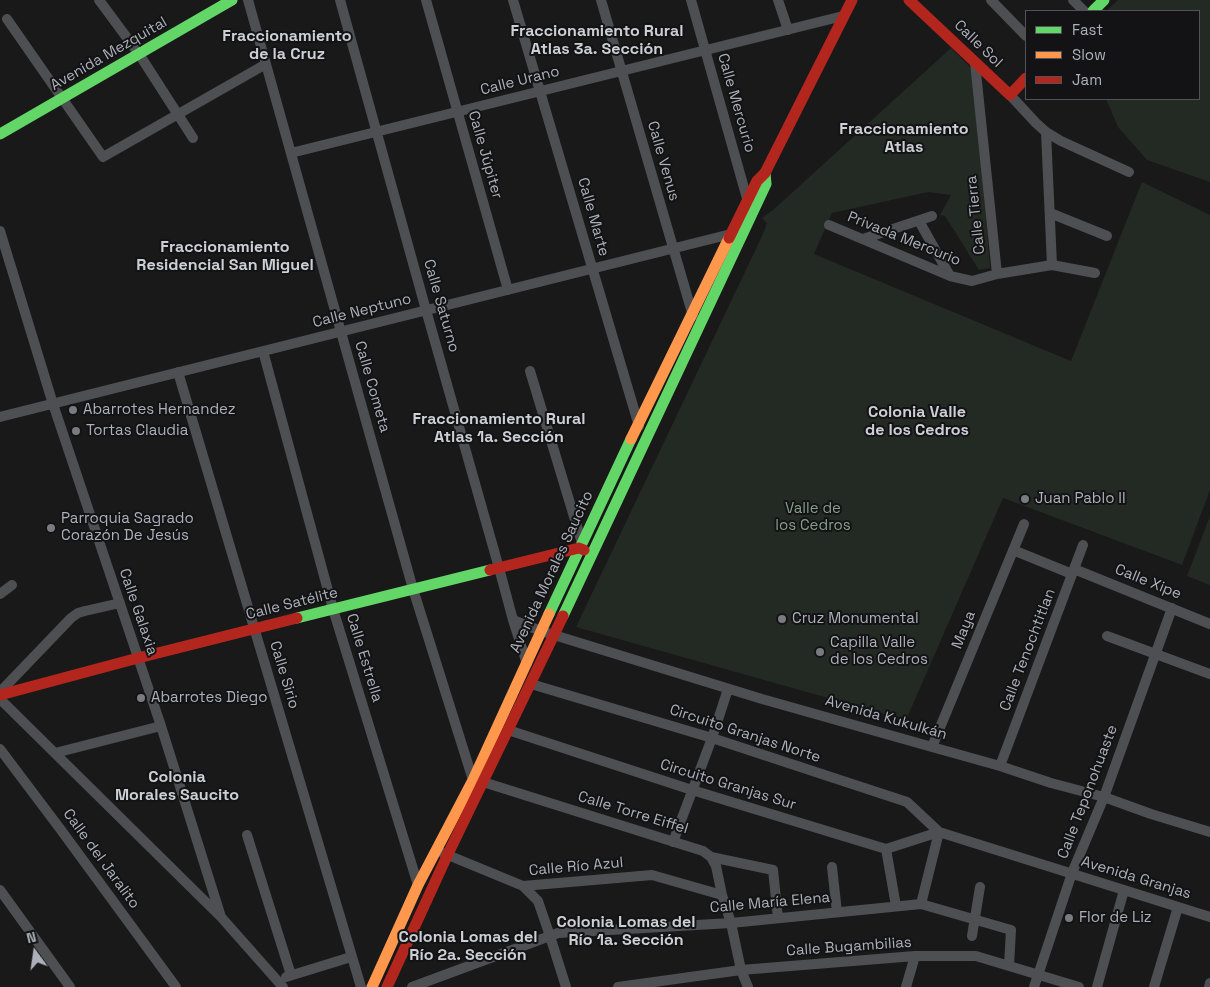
<!DOCTYPE html>
<html>
<head>
<meta charset="utf-8">
<style>
	body { margin:0 }
	#map { position:relative; width:1210px; height:987px; overflow:hidden; background:#191919; font-family:"Space Grotesk",sans-serif }
	canvas { display:block }
	.legend { position:absolute; left:1025px; top:10px; width:175px; height:90px; box-sizing:border-box; background:#131315; border:1px solid #505256; margin:0; padding:6px 9px; list-style:none; font-size:15px; color:#acb0b8 }
	.legend li { display:flex; align-items:center; gap:10px; height:25px }
	.legend b { width:25px; border:1px solid #505256 }
	.north { position:absolute; left:10px; top:927px; width:50px; height:50px; -webkit-text-stroke:4px #131315; paint-order:stroke; rotate:346deg; font-size:14px; font-weight:700; line-height:20px; text-align:center; color:#acb0b8 }
	.north::after { content:''; display:block; margin:auto; width:18px; height:22px; background:#acb0b8; clip-path:polygon(50% 0,100% 100%,50% 72%,0 100%) }
</style>
</head>
<body>
<div id="map">
<canvas width="1210" height="987"></canvas>
<ul class="legend">
<li><b style="height:6px;background:#63d668"></b>Fast</li>
<li><b style="height:6px;background:#ff974d"></b>Slow</li>
<li><b style="height:6px;background:#b3261e"></b>Jam</li>
</ul>
<div class="north">N</div>
</div>
<script>
const ctx = document.querySelector('canvas').getContext('2d');
ctx.lineJoin = 'round';
function fill(path, color) {
  ctx.fillStyle = color;
  ctx.fill(path, 'evenodd');
}
function poly(rows) {
  const path = new Path2D();
  for (const r of rows) {
    path.moveTo(r[0], r[1]);
    for (let i = 2; i < r.length; i += 2) path.lineTo(r[i], r[i + 1]);
  }
  return path;
}
function trace(path, color, width, dash) {
  ctx.strokeStyle = color;
  ctx.lineWidth = width;
  ctx.lineCap = dash ? 'butt' : 'round';
  ctx.setLineDash(dash || []);
  ctx.stroke(path);
}
function drawText(font, color, halo, rows, align = 'center') {
  ctx.font = font + ' "Space Grotesk",sans-serif';
  ctx.lineWidth = 4;
  ctx.setLineDash([]);
  ctx.textBaseline = 'middle';
  ctx.strokeStyle = halo;
  ctx.fillStyle = color;
  for (const [text, x, y, turn = 0] of rows) {
    ctx.save();
    ctx.translate(x, y);
    ctx.rotate((+turn || 0) * Math.PI / 180);
    ctx.textAlign = isNaN(turn) ? turn : align;
    if (halo) ctx.strokeText(text, 0, 0);
    ctx.fillText(text, 0, 0);
    ctx.restore();
  }
}
fill(poly([
	[1118,0,1210,0,1210,182,1147,160,1118,127,1106,99,1199,99,1199,11,1106,11],
	[951,48,974,71,990,268,979,270,945,216,940,215,951,195,928,192,832,213,814,254,1071,361,1142,182,1210,215,1210,490,1182,565,1003,498,906,720,576,627,763,234,767,223,762,218,773,210],
	[1210,516,1210,585,1187,576]
]), '#232923');
trace(poly([
	[99,0,139,54,193,138],
	[248,0,413,589,473,780],
	[340,0,426,310,499,568,513,620,527,664],
	[426,0,508,290],
	[513,0,639,426],
	[601,0,693,316],
	[691,0,748,202],
	[778,0,788,30],
	[991,0,1026,36],
	[1073,0,1084,11],
	[7,19,103,157,266,64],
	[975,63,997,274],
	[1010,95,1036,123,1046,132,1061,141,1129,172],
	[1046,132,1052,265],
	[291,153,843,16],
	[1050,213,1107,236],
	[919,221,950,276],
	[829,225,950,276,972,281,997,274,1052,265,1095,273],
	[0,231,53,404,161,726,221,917],
	[863,239,932,216],
	[263,351,333,609,418,885],
	[530,371,582,543],
	[178,372,361,987],
	[0,417,731,234],
	[1013,550,1072,574],
	[1074,569,1210,624],
	[0,594,12,585],
	[513,620,541,631,762,699,932,747,1000,766,1051,783,1104,797,1151,814,1210,832],
	[1107,636,1210,674],
	[531,684,712,738,907,802,939,832,1210,917],
	[0,692,71,618,78,613,85,611,120,603],
	[0,699,221,917,283,987],
	[508,730,692,790,886,849,939,832],
	[932,747,1024,524],
	[0,749,61,830,176,987],
	[55,753,161,726],
	[1000,766,1083,545],
	[483,782,703,851,711,857,773,870,778,918],
	[247,835,291,975],
	[673,842,712,738,728,689],
	[886,849,896,906],
	[443,853,523,886,652,875,722,895],
	[711,857,716,866,722,895,731,923,741,970,748,987],
	[832,867,837,912],
	[523,886,538,901,550,936,566,987],
	[0,890,70,987],
	[921,904,939,832],
	[972,936,980,887],
	[286,977,351,957],
	[412,987,558,933,731,923,921,904,1011,930,1009,966],
	[618,987,741,970,915,956,976,956,1079,987],
	[906,987,915,956],
	[1034,987,1072,873,1104,797,1172,608],
	[1097,987,1124,890],
	[1154,987,1178,907],
	[1209,987,1210,983]
]), '#4e4f52', 10);
trace(poly([
	[1093,11,1104,0],
	[0,134,232,0],
	[549,614,631,439],
	[563,616,766,184,765,173],
	[297,618,490,570]
]), '#63d668', 11);
trace(poly([
	[631,439,729,238],
	[372,987,418,885,473,780,549,614]
]), '#ff974d', 11);
trace(poly([
	[909,0,1010,95,1026,78],
	[729,238,757,181,765,173,852,0],
	[490,570,579,548,584,550],
	[0,695,138,658,297,618],
	[387,987,447,856,563,616]
]), '#b3261e', 11);
for (const [x, y, r, color] of [
	[73,410,5,"#797b80"],
	[76,431,5,"#797b80"],
	[1025,499,5,"#797b80"],
	[51,528,5,"#797b80"],
	[782,619,5,"#797b80"],
	[820,652,5,"#797b80"],
	[141,698,5,"#797b80"],
	[1069,918,5,"#797b80"]
]) {
  const dot = new Path2D();
  dot.arc(x, y, r, 0, 2 * Math.PI);
  ctx.fillStyle = color;
  ctx.fill(dot);
  trace(dot, '#131315', 2);
}
drawText('15px', '#acb0b8', '#131315', [
	["Calle Sol",978,44,44],
	["Avenida Mezquital",109,54,-30],
	["Calle Urano",520,81,-14],
	["Calle Mercurio",736,103,74],
	["Calle Júpiter",485,155,74],
	["Calle Venus",663,161,74],
	["Calle Tierra",976,215,-96],
	["Calle Marte",593,217,74],
	["Privada Mercurio",904,239,22],
	["Calle Saturno",441,306,74],
	["Calle Neptuno",362,311,-14],
	["Calle Cometa",372,387,74],
	["Avenida Morales Saucito",552,572,-65],
	["Calle Xipe",1148,582,22],
	["Calle Satélite",292,604,-14],
	["Calle Galaxia",138,612,71],
	["Maya",964,630,-68],
	["Calle Tenochtitlan",1028,650,-69],
	["Calle Estrella",364,658,73],
	["Calle Sirio",284,675,73],
	["Avenida Kukulkán",886,718,16],
	["Circuito Granjas Norte",745,734,18],
	["Circuito Granjas Sur",728,785,17],
	["Calle Teponohuaste",1088,792,-69],
	["Calle Torre Eiffel",633,813,17],
	["Calle del Jaralito",101,859,54],
	["Calle Río Azul",576,867,-5],
	["Avenida Granjas",1136,878,17],
	["Calle María Elena",770,903,-5],
	["Calle Bugambilias",849,947,-4]
]);
drawText('15px', '#acb0b8', '#131315', [
	["Abarrotes Hernandez",83,410],
	["Tortas Claudia",86,431],
	["Juan Pablo II",1035,499],
	["Parroquia Sagrado",61,519],
	["Corazón De Jesús",61,536],
	["Cruz Monumental",792,619],
	["Capilla Valle",830,643],
	["de los Cedros",830,660],
	["Abarrotes Diego",151,698],
	["Flor de Liz",1079,918]
], 'left');
drawText('15px', '#86a086', '#131315', [
	["Valle de",813,509],
	["los Cedros",813,526]
]);
drawText('bold 16px', '#cdcfd4', '#131315', [
	["Fraccionamiento Rural",597,32],
	["Atlas 3a. Sección",597,50],
	["Fraccionamiento",287,37],
	["de la Cruz",287,55],
	["Fraccionamiento",904,130],
	["Atlas",904,148],
	["Fraccionamiento",225,248],
	["Residencial San Miguel",225,266],
	["Colonia Valle",917,413],
	["de los Cedros",917,431],
	["Fraccionamiento Rural",499,420],
	["Atlas 1a. Sección",499,438],
	["Colonia",177,778],
	["Morales Saucito",177,796],
	["Colonia Lomas del",626,923],
	["Río 1a. Sección",626,941],
	["Colonia Lomas del",468,938],
	["Río 2a. Sección",468,956]
]);
</script>
</body>
</html>
